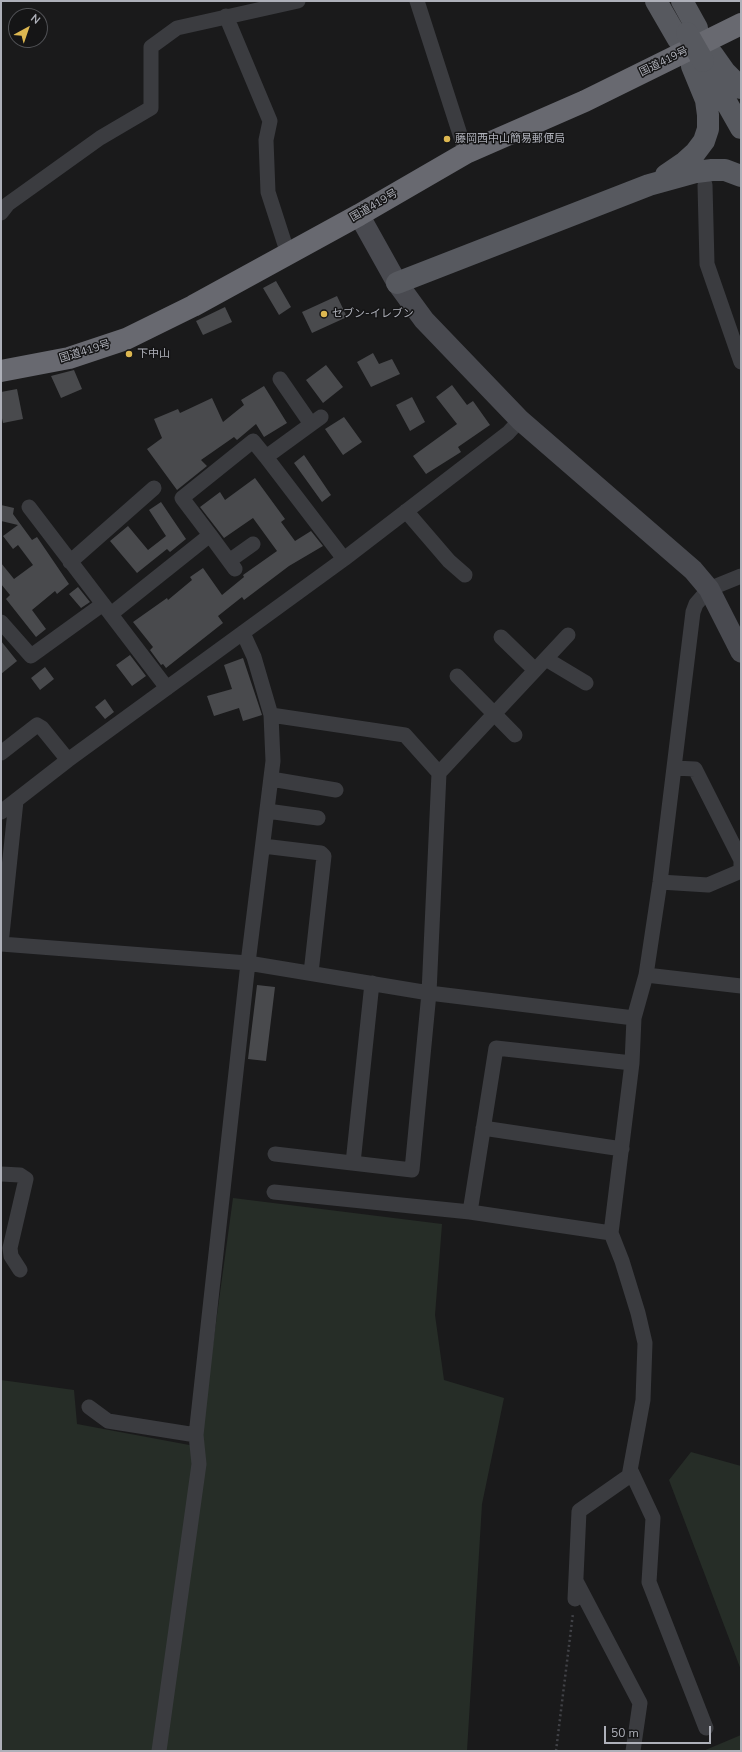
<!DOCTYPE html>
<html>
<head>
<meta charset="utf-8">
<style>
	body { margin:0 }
	#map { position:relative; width:742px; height:1752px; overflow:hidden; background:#1a1a1b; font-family:"Nunito Sans",sans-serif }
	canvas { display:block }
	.frame { position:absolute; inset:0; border:2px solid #aeb0b9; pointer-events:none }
	.north { position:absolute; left:8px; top:8px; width:40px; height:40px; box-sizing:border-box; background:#151516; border:1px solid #525357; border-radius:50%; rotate:40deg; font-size:11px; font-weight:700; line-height:16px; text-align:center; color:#aeb0b9 }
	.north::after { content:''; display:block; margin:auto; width:14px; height:18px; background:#ddb750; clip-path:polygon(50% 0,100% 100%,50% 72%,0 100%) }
	.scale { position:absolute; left:604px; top:1726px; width:107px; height:18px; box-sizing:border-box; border:2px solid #aeb0b9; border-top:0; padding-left:5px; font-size:12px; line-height:14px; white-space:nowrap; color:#aeb0b9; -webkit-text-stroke:3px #151516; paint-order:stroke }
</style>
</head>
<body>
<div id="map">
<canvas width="742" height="1752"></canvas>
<div class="frame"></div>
<div class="north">N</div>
<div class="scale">50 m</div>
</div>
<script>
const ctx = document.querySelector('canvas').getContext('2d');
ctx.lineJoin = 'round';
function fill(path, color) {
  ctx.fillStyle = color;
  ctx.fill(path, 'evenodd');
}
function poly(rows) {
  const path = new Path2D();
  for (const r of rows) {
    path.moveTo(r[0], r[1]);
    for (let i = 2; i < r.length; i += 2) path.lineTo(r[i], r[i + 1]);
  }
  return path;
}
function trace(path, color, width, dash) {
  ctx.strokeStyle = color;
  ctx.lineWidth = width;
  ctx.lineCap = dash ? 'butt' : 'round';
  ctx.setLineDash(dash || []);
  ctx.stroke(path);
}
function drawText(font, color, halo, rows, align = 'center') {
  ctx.font = font + ' "Nunito Sans","Noto Sans JP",sans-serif';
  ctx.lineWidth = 3;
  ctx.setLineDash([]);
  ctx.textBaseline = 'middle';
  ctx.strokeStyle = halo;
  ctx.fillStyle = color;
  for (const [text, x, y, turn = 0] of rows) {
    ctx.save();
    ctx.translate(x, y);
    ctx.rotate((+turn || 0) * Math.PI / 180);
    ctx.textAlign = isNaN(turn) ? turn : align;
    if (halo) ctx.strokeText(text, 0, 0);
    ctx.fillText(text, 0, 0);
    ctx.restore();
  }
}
fill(poly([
	[233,1198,442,1224,435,1315,444,1380,504,1398,482,1504,467,1751,1,1751,1,1380,74,1390,77,1424,200,1447,201,1432],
	[691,1452,741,1466,741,1670,669,1480],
	[741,1735,741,1751,703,1751]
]), '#262d27');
fill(poly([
	[276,281,291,307,279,315,263,288],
	[337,296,347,317,312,333,302,312],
	[225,307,232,322,203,335,196,321],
	[373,353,379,364,392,359,400,374,371,387,357,362],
	[326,365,343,387,323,403,306,380],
	[74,370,82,389,61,398,51,376],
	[452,385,467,405,473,401,490,425,458,447,461,452,426,474,413,456,457,424,436,397],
	[264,386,287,423,264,437,256,424,237,440,234,437,201,460,207,466,177,490,147,449,162,438,154,419,178,409,180,413,212,398,223,422,244,405,241,400],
	[17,389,23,419,3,423,1,414,1,392],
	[412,397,425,422,410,431,396,405],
	[344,417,362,442,343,455,325,429],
	[304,455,331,495,322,502,294,463],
	[255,478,285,519,281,522,295,541,311,531,323,546,289,566,244,600,242,597,218,616,223,623,166,668,163,664,161,665,150,650,153,647,133,622,167,598,168,600,192,580,190,577,203,568,222,595,244,577,243,575,277,551,253,518,224,538,200,507,220,492,225,500],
	[161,502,186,539,170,552,167,549,137,573,110,541,128,526,148,550,166,536,149,510],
	[1,505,14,508,13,514,32,540,37,537,69,584,57,594,55,591,32,610,46,629,36,637,6,599,10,595,1,584,1,563,14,579,33,565,18,545,13,549,3,536,18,525,1,521],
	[78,587,90,602,81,608,69,594],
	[1,641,17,661,1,674],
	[130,655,146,676,132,686,116,665],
	[243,658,262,715,243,721,239,708,214,716,207,696,232,689,224,665],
	[45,667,54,679,40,690,31,678],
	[105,699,114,712,105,719,95,707],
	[257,985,275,987,266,1061,248,1059]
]), '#494a4d');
trace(poly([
	[556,1751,573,1613]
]), '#414247', 2.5, [2, 3]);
trace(poly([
	[417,1,466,153],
	[226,16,270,121,266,140,268,192,288,254],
	[705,185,707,264,741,362],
	[1,213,8,204,100,138,151,108,151,47,177,28,298,1],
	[280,379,311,424],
	[266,457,321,417],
	[29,507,167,688],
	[406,511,449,561,465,575],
	[210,535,182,498,253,441,266,457,344,559],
	[229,561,253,544],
	[70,562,154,488],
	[111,614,210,535,235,569],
	[1,622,31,656,103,604],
	[243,633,254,657,271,715,405,735,439,773],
	[501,637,535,670],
	[546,659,586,683],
	[457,676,515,735],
	[1,753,37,725,42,728,68,760],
	[674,768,695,769,741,860,741,866],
	[271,779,336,790],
	[16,801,1,944,248,963,429,993,634,1018],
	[267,811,318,818],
	[1,812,68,760,344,559,508,433,520,420],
	[263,846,321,853,324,856,311,973],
	[660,882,708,885,741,871],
	[646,975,741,986],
	[483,1128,622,1149],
	[275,1154,412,1170,429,993,439,773,568,635],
	[353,1163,372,983],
	[1,1174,20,1175,26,1179,10,1248,11,1256,20,1270],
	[274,1192,470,1212,611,1233],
	[470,1212,496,1048,632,1063],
	[89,1407,108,1421,196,1435],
	[631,1471,653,1518,649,1582,706,1728],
	[576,1581,640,1703,633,1751],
	[575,1599,579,1511,629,1476,643,1400,645,1343,638,1313,622,1261,611,1233,632,1063,634,1018,646,975,660,882,693,612,696,604,709,589,741,576],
	[159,1751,199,1464,196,1435,248,963,273,761,271,715]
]), '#3b3c40', 15);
trace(poly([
	[359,215,397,283,424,320,520,420,693,570,709,589,741,652]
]), '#494a50', 21);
trace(poly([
	[656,1,678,39],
	[682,1,697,28],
	[713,55,725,72,741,88],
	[703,61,741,128],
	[666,175,685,162,695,153,704,141,708,129,708,115,706,100,692,66],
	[397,283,649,185,696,172,712,170,725,170,741,176]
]), '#57595f', 22);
trace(poly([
	[1,371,69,358,126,339,193,306,359,215,466,153,585,101,741,24]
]), '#686970', 22);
trace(poly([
	[687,33,703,61]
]), '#57595f', 22);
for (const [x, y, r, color] of [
	[447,139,4,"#ddb750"],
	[324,314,4,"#ddb750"],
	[129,354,4,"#ddb750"]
]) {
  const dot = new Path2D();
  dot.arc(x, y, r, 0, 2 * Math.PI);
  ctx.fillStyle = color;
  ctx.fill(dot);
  trace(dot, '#151516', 1.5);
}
drawText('11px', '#aeb0b9', '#151516', [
	["国道419号",664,62,-26],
	["国道419号",374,206,-30],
	["国道419号",85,352,-17]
]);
drawText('11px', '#aeb0b9', '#151516', [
	["藤岡西中山簡易郵便局",455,139],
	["セブン-イレブン",332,314],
	["下中山",137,354]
], 'left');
</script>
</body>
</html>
